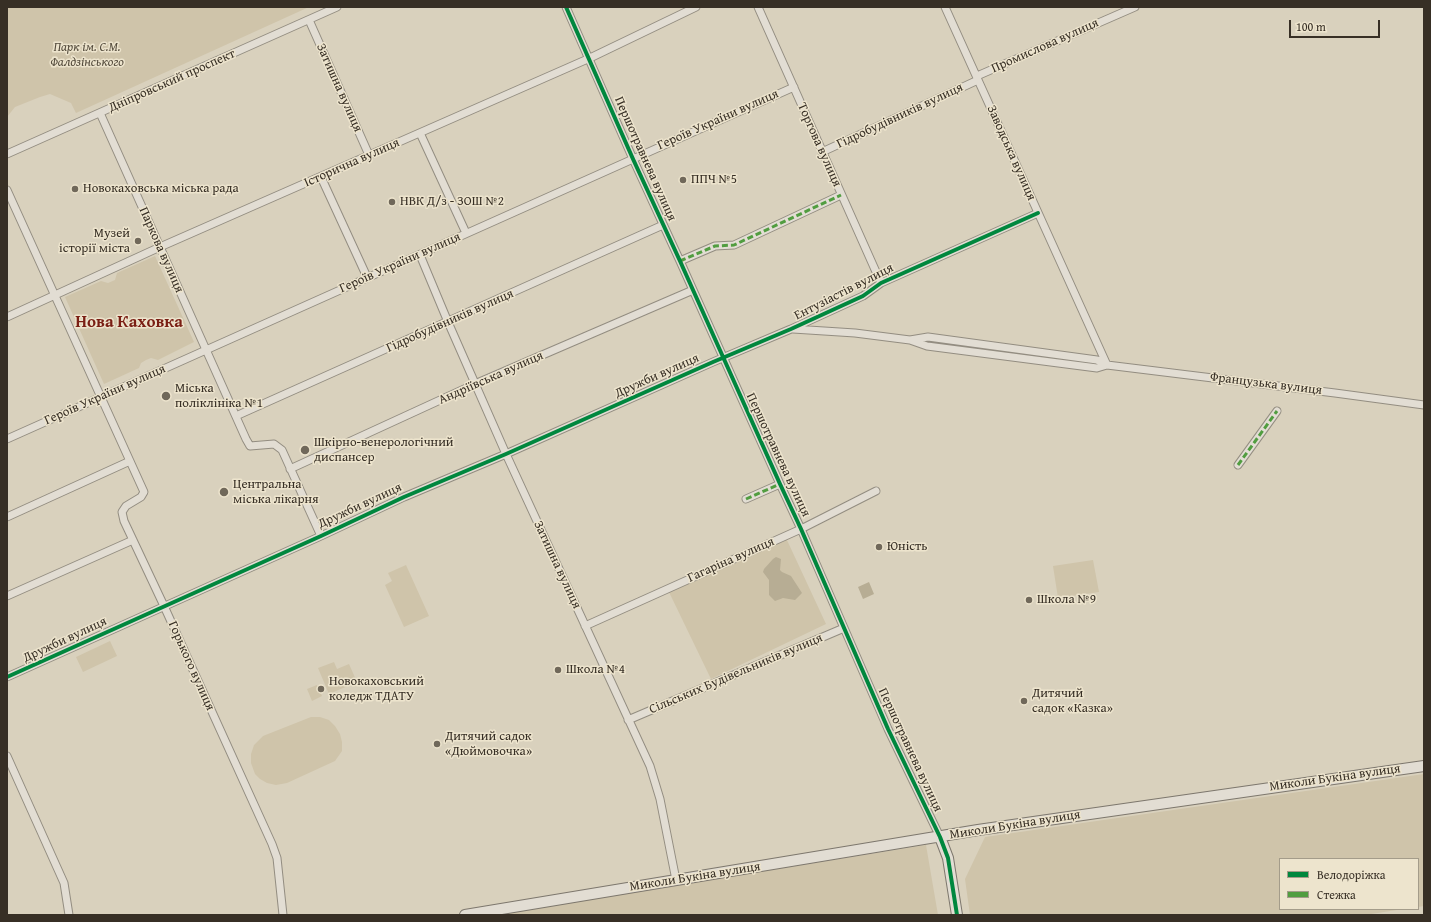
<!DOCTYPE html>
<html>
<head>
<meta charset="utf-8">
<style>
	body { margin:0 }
	#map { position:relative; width:1431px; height:922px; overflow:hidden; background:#d9d1bd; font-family:"Gentium Book Plus",serif }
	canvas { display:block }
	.frame { position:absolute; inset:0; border:8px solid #372f25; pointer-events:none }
	.legend { position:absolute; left:1279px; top:858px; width:140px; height:52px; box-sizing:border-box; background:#ede4cd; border:1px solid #a49c8a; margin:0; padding:5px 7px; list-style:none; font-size:12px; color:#372f25 }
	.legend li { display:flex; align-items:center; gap:8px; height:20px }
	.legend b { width:20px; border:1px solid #a49c8a }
	.scale { position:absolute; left:1289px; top:20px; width:91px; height:18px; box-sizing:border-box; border:2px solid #372f25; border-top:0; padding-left:5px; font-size:12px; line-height:14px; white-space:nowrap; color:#372f25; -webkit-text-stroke:3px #ede4cd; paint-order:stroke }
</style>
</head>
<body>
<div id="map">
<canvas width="1431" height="922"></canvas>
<div class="frame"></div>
<ul class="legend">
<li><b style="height:5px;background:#00873e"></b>Велодоріжка</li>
<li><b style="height:5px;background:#519d40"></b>Стежка</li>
</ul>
<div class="scale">100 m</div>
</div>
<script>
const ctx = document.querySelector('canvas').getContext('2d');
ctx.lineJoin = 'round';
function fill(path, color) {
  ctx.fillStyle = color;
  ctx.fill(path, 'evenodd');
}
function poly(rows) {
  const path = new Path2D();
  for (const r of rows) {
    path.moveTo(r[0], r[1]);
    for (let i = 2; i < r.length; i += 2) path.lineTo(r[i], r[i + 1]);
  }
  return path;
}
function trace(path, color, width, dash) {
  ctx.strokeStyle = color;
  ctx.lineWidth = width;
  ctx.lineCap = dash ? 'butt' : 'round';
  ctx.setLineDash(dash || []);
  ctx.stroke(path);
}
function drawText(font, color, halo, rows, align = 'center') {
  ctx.font = font + ' "Gentium Book Plus",serif';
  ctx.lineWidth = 3;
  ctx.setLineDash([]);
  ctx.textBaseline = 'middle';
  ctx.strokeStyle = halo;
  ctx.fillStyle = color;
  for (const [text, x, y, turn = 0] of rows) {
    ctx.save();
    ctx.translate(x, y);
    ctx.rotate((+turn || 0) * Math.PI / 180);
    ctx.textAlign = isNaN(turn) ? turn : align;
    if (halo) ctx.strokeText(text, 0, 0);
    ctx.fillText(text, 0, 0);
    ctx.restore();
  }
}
fill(poly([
	[7,7,309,7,76,113,71,103,50,94,40,97,15,107,7,117],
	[155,256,194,342,158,360,151,358,146,360,141,363,139,368,104,384,65,297,101,281,108,283,115,280,117,273],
	[786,538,826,624,711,679,668,590],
	[1093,560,1099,592,1058,598,1053,566],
	[406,565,429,616,404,627,385,585,392,581,388,573],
	[110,641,117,656,83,672,76,657],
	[334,662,337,669,349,664,357,682,329,694,318,668],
	[317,685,322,696,312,701,307,689],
	[311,717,320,717,329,720,335,726,340,734,342,742,342,751,335,761,287,783,276,785,267,783,260,779,255,774,251,763,251,754,254,745,263,736],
	[1424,774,1424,906,1418,907,1418,859,1280,859,1280,909,1403,909,1365,915,970,915,965,879,985,837],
	[926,845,938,915,492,915]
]), '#cfc4aa');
fill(poly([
	[776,557,781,559,780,570,782,572,791,576,802,593,795,600,783,598,775,601,769,595,769,580,763,572,764,569,773,559],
	[869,582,874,594,863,599,858,587]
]), '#b7ad94');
const street = poly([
	[566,7,633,159,680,261,780,484,801,529,888,729,940,837],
	[758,7,881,283],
	[945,7,1107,365],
	[309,20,369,155],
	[977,76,1135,7],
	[100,113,246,439,250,446,274,444,282,450,321,536],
	[420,133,466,233],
	[822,152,978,80],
	[7,154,337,7],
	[321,177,367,277],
	[7,190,144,492,141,497,126,506,122,512,124,521,164,606,272,844,277,858,283,915],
	[420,255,448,322,506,454,650,766,660,799,676,880],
	[680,261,715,246,734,245,841,195],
	[7,317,160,247,590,58,696,7],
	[793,329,855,333,910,340,927,346,1097,368,1107,365],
	[910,340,928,337,1097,360,1107,365,1335,393,1424,405],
	[236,416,663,225],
	[7,439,794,87],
	[1238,465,1277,411],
	[290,469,475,384,693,290],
	[746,499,780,484],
	[7,517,130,461],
	[7,596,133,540],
	[585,626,801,529,876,491],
	[7,677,321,536,404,497,506,454,713,362,791,329,863,296,881,283,1038,213],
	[628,720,844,628],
	[7,756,64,883,69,915]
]);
const secondary = poly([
	[940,837,948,858,957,915],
	[465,915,978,830,1424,766]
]);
trace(street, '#938d81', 9);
trace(secondary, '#7d776d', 12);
trace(street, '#e2ddd3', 7);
trace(secondary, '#e2ddd3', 10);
trace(poly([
	[680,261,715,246,734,245,841,195],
	[1238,465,1277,411],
	[746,499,780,484]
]), '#519d40', 3, [6, 3]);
trace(poly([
	[566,7,633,159,680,261,780,484,801,529,888,729,940,837,948,858,957,915],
	[7,677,321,536,404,497,506,454,713,362,791,329,863,296,881,283,1038,213]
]), '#00873e', 4);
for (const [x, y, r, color] of [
	[683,180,4,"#70685a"],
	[75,189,4,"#70685a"],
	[392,202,4,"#70685a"],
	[138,241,4,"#70685a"],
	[166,396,5,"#70685a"],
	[305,450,5,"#70685a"],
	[224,492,5,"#70685a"],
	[879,547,4,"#70685a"],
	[1029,600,4,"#70685a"],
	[558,670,4,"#70685a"],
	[321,689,4,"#70685a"],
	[1024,701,4,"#70685a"],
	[437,744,4,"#70685a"]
]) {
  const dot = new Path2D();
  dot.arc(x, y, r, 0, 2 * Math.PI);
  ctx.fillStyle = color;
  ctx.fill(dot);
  trace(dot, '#ede4cd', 1.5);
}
drawText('13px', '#372f25', '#ede4cd', [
	["Промислова вулиця",1045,46,-24],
	["Дніпровський проспект",172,81,-24],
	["Затишна вулиця",339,88,66],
	["Гідробудівників вулиця",900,116,-25],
	["Героїв України вулиця",718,120,-24],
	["Торгова вулиця",819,145,66],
	["Заводська вулиця",1011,153,66],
	["Першотравнева вулиця",645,159,66],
	["Історична вулиця",352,163,-24],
	["Паркова вулиця",161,250,66],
	["Героїв України вулиця",400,263,-24],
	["Ентузіастів вулиця",844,292,-27],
	["Гідробудівників вулиця",450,321,-24],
	["Дружби вулиця",657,376,-24],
	["Андріївська вулиця",491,378,-24],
	["Французька вулиця",1266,384,7],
	["Героїв України вулиця",105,395,-24],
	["Першотравнева вулиця",778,455,65],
	["Дружби вулиця",360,506,-25],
	["Гагаріна вулиця",731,560,-24],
	["Затишна вулиця",557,565,65],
	["Дружби вулиця",65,640,-25],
	["Горького вулиця",191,666,66],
	["Сільських Будівельників вулиця",736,674,-23],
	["Першотравнева вулиця",910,750,65],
	["Миколи Букіна вулиця",1335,778,-8],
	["Миколи Букіна вулиця",1015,825,-9],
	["Миколи Букіна вулиця",695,877,-9]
]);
drawText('italic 13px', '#544b3c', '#ede4cd', [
	["Парк ім. С.М.",87,48],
	["Фалдзінського",87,63]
]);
drawText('13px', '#372f25', '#ede4cd', [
	["ППЧ №5",691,180],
	["Новокаховська міська рада",83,189],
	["НВК Д/з - ЗОШ №2",400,202],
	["Музей",130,234,"right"],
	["історії міста",130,249,"right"],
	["Міська",175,389],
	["поліклініка №1",175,404],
	["Шкірно-венерологічний",314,443],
	["диспансер",314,458],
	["Центральна",233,485],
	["міська лікарня",233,500],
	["Юність",887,547],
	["Школа №9",1037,600],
	["Школа №4",566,670],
	["Новокаховський",329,682],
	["коледж ТДАТУ",329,697],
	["Дитячий",1032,694],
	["садок «Казка»",1032,709],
	["Дитячий садок",445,737],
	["«Дюймовочка»",445,752]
], 'left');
drawText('bold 17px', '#7a1f14', '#ede4cd', [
	["Нова Каховка",129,323]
]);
</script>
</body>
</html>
